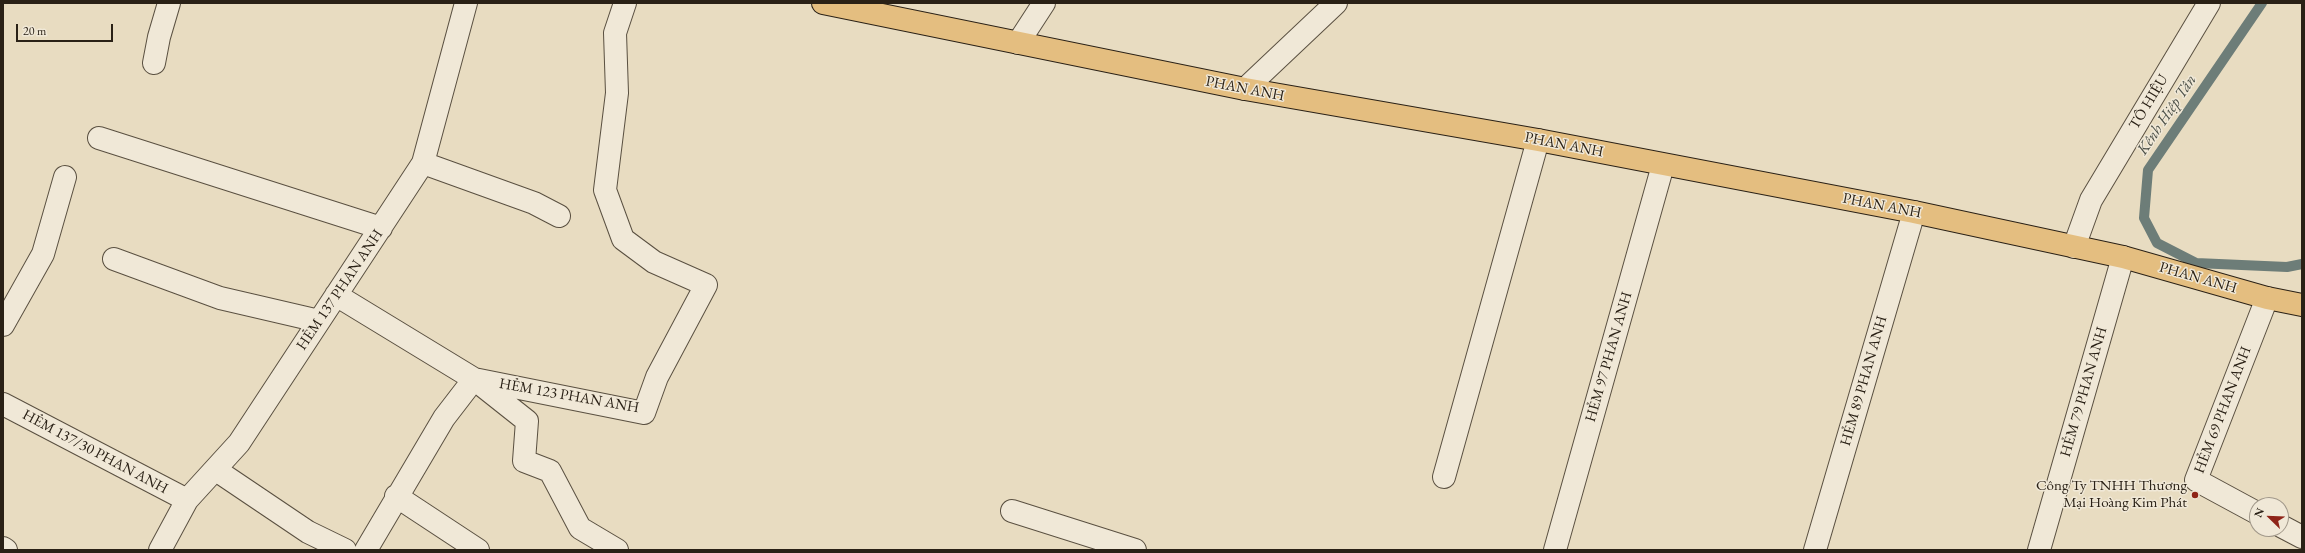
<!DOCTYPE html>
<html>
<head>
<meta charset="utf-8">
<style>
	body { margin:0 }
	#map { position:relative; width:2305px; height:553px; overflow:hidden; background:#e8dcc1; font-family:"EB Garamond",serif }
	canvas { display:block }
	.frame { position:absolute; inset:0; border:4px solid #2a2116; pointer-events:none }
	.north { position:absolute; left:2249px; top:497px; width:40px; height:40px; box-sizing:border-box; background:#f0e8d7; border:1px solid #a1988a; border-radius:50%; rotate:293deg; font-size:11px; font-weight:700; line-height:16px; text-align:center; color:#2a2116 }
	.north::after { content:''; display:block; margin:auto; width:14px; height:18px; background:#8f2418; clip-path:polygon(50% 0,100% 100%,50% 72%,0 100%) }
	.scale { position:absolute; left:16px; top:24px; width:97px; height:18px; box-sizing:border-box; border:2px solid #2a2116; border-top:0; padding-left:5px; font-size:12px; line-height:14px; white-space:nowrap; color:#2a2116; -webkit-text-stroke:3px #f0e8d7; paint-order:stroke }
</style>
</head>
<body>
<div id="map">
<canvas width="2305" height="553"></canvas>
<div class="frame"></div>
<div class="north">N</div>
<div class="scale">20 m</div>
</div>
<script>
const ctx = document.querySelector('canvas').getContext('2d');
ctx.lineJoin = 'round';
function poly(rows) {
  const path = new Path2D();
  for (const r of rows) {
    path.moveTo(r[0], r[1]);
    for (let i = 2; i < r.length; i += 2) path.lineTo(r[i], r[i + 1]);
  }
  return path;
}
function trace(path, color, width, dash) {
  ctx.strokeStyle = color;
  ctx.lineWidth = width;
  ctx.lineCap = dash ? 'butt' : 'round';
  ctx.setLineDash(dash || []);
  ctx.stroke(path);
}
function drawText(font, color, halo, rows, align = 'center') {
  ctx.font = font + ' "EB Garamond",serif';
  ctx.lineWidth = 3;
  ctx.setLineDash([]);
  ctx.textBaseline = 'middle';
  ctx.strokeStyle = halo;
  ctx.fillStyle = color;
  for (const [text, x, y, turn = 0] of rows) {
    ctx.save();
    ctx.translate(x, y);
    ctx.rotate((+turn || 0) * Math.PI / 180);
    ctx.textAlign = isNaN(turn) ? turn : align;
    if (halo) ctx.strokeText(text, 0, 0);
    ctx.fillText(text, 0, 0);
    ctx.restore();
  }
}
trace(poly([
	[2262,3,2148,170,2144,218,2157,243,2196,263,2287,267,2302,264]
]), '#6d7d78', 10);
const minor = poly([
	[1018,43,1044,3],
	[154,63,159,37,169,3],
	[1245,89,1336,3],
	[99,138,381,228],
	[423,163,534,203,559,216],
	[2074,247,2091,200,2209,3],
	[114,259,220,298,319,321],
	[336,295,474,379,527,421,524,461,550,471,580,528,617,550],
	[3,325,43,254,65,177],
	[474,379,644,413,657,377,706,285,654,262,623,239,605,190,617,93,615,33,625,3],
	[3,404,187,500],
	[216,470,308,532,345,550],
	[1444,477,1538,140],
	[396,496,478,550],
	[1012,511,1135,550],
	[2257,513,2196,480,2267,298],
	[2281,526,2302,537],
	[3,548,6,550],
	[160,550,187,500,239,443,423,163,466,3],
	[366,550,444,418,474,379],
	[1555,550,1663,165],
	[1815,550,1914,212],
	[2039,550,2123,257]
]);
const major = poly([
	[823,3,1245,89,1538,140,1914,212,2123,257,2267,298,2302,305]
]);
trace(minor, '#5a5041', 24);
trace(major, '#2a2116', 24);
trace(minor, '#f0e8d7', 22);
trace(major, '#e4be80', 22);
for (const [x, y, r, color] of [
	[2195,495,4,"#8f2418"]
]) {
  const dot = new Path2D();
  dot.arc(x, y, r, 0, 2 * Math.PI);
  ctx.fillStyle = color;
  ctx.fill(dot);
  trace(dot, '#f0e8d7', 1.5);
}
drawText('15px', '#2a2116', '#f0e8d7', [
	["PHAN ANH",1245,89,11],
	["TÔ HIỆU",2149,102,-59],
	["PHAN ANH",1564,145,11],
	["PHAN ANH",1882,206,11],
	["PHAN ANH",2198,278,16],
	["HẺM 137 PHAN ANH",340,290,-56],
	["HẺM 97 PHAN ANH",1609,357,-74],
	["HẺM 89 PHAN ANH",1864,381,-74],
	["HẺM 79 PHAN ANH",2084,392,-74],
	["HẺM 123 PHAN ANH",569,396,10],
	["HẺM 69 PHAN ANH",2223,410,-69],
	["HẺM 137/30 PHAN ANH",95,452,28]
]);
drawText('15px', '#2a2116', '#f0e8d7', [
	["Công Ty TNHH Thương",2187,486],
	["Mại Hoàng Kim Phát",2187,503]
], 'right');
drawText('italic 16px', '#4b4f47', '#f0e8d7', [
	["Kênh Hiệp Tân",2167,115,-56]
]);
</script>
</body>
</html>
